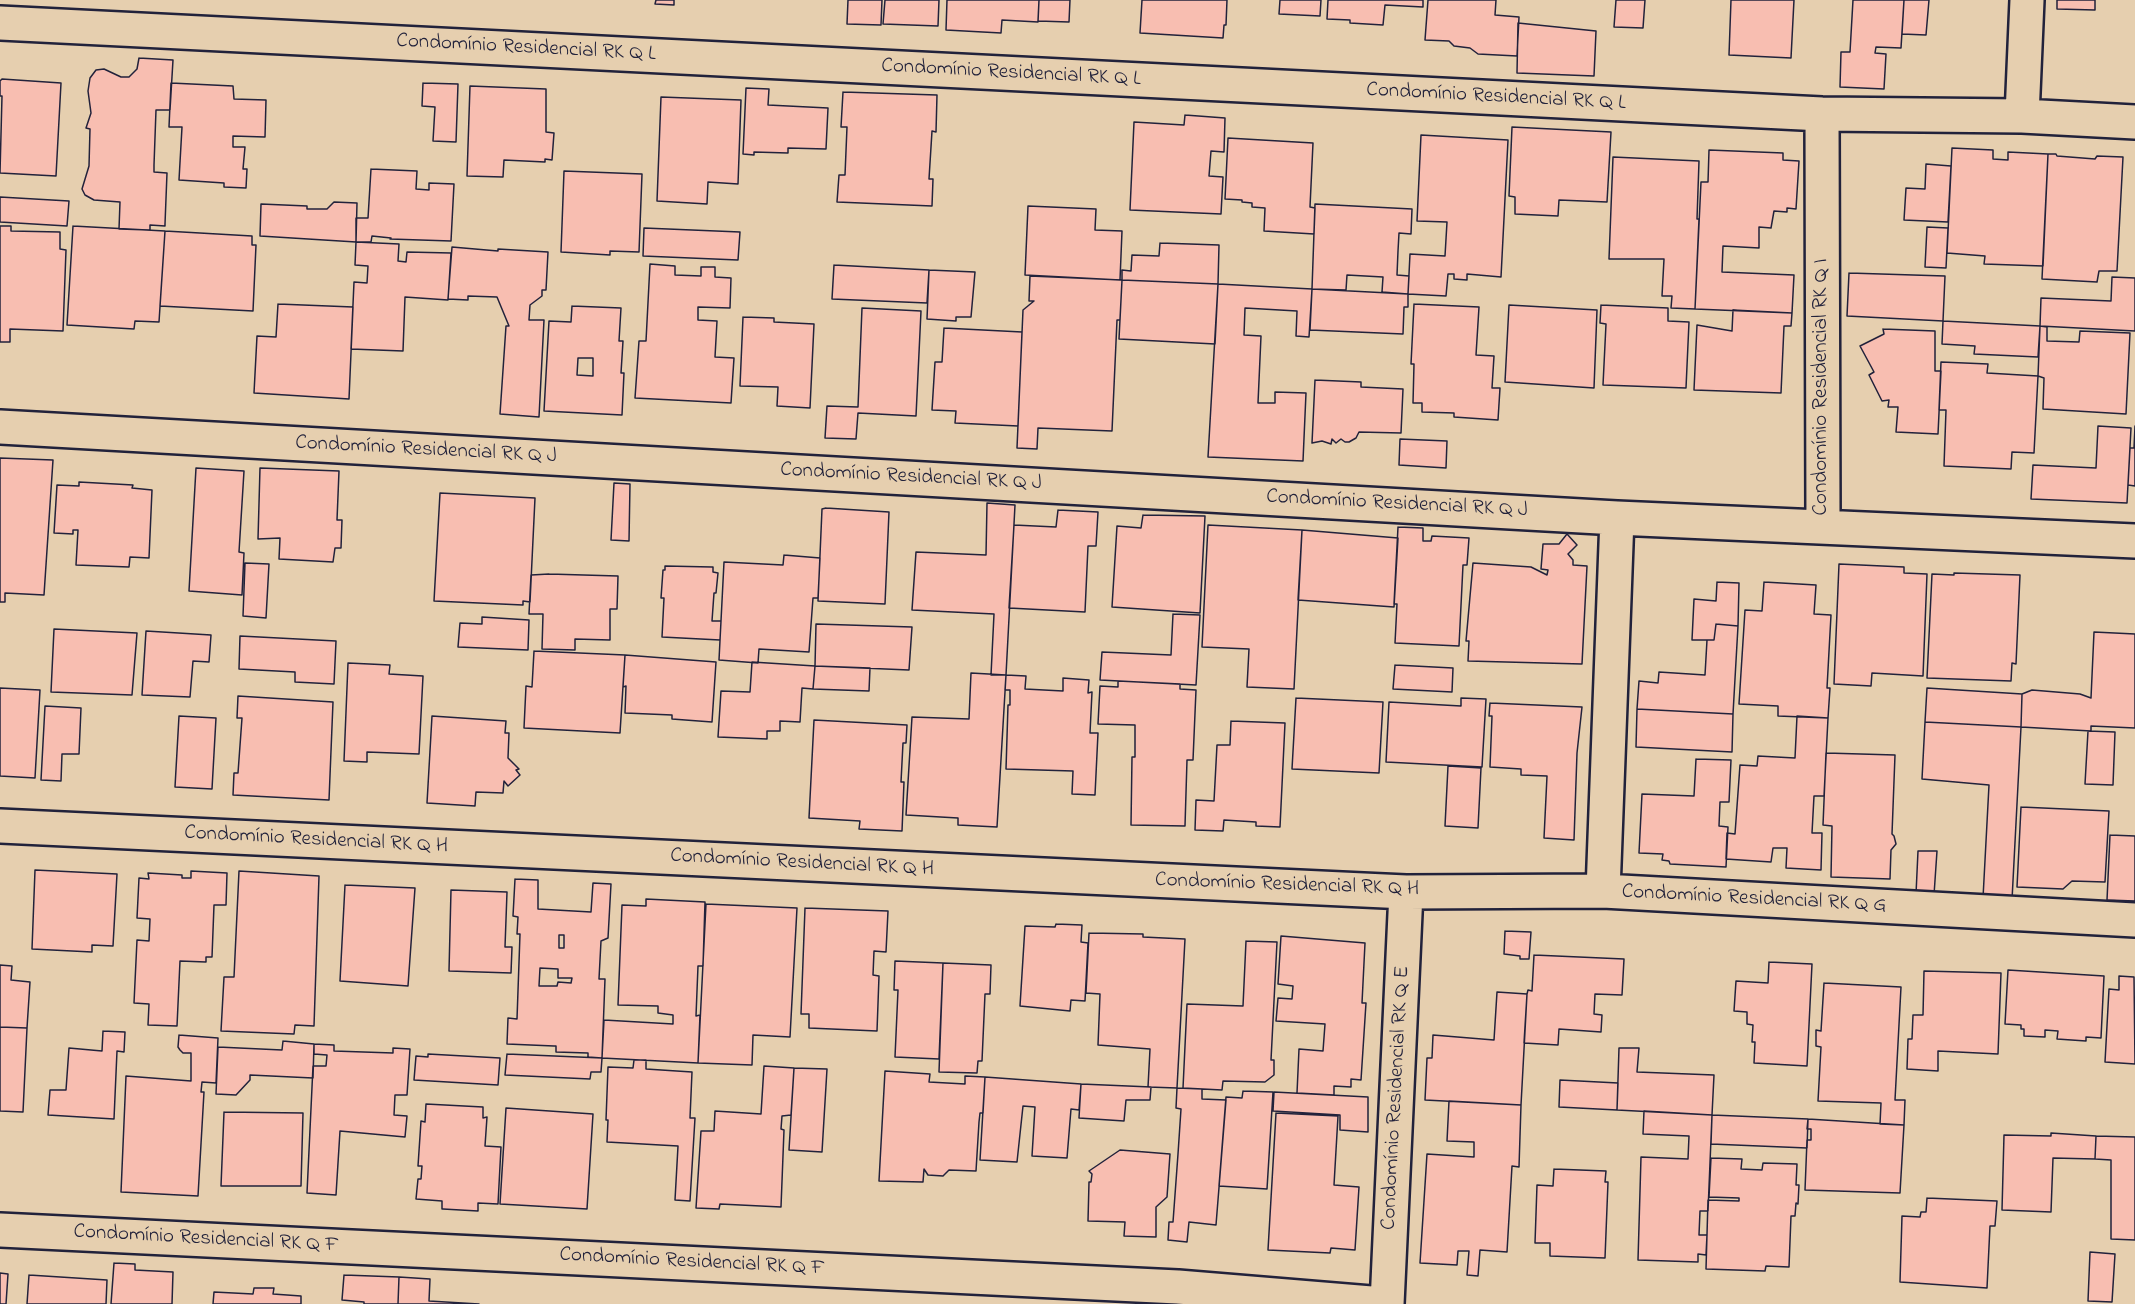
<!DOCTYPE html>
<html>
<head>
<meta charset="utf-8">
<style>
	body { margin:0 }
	canvas { display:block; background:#e6cfaf }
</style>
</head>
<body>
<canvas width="2135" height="1304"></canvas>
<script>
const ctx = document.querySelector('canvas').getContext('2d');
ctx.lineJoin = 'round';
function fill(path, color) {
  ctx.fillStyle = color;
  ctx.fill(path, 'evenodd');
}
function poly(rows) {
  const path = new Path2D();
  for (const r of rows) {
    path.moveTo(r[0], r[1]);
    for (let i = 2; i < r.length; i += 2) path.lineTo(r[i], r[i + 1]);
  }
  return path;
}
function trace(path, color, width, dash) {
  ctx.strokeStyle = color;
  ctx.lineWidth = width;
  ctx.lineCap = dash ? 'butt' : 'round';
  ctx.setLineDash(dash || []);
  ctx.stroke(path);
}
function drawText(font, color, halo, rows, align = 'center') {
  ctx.font = font + ' "Indie Flower",sans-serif';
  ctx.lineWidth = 5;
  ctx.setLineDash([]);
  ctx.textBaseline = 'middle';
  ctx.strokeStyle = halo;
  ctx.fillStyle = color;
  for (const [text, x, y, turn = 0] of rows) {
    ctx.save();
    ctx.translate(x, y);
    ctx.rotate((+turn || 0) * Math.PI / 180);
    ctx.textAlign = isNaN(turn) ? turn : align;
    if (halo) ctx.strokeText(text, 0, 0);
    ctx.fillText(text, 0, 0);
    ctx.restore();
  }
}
const building = poly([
	[656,0,674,0,674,5,655,4,656,0],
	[848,0,882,0,881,25,847,24,848,0],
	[885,0,939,0,938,26,883,24,885,0],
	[947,0,1039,0,1038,22,1002,20,1001,33,946,30,947,0],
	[1039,0,1070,0,1069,22,1038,21,1039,0],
	[1142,0,1227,0,1226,25,1224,25,1223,38,1140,33,1142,0],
	[1280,0,1321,0,1320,16,1279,14,1280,0],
	[1328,0,1423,0,1423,7,1385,5,1383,25,1350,23,1350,20,1327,19,1328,0],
	[1428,0,1496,0,1495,15,1519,17,1517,56,1478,54,1470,48,1454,46,1449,41,1425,40,1428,0],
	[1645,0,1643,28,1614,27,1616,0,1645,0],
	[1731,0,1794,0,1791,58,1729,55,1731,0],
	[1853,0,1904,0,1901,48,1876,47,1875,53,1886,54,1884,89,1840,87,1841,52,1850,52,1853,0],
	[1904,0,1929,0,1926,35,1902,34,1904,0],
	[2057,0,2095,0,2095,10,2057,9,2057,0],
	[1518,23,1596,31,1594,76,1517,73,1518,23],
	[139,58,173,60,170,110,156,110,154,165,154,172,167,173,165,224,165,226,150,225,150,230,119,229,120,202,94,200,85,195,82,189,89,166,90,129,86,128,91,113,88,91,90,78,96,70,104,69,121,77,129,77,137,69,139,58],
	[2,79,61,83,56,176,0,173,2,96,0,96,0,81,2,79],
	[171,83,233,86,234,99,266,100,265,137,233,136,233,147,245,147,243,169,247,169,246,188,224,187,224,183,179,180,182,127,169,127,171,83],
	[423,83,458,84,456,142,433,141,435,107,422,106,423,83],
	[470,86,546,89,546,132,554,133,552,160,545,159,545,162,504,160,503,177,467,176,470,86],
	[746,88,769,89,768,105,828,108,826,149,788,148,788,153,754,152,754,155,743,154,746,88],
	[843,92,937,95,936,132,932,131,929,179,933,179,932,206,837,202,839,175,845,175,847,127,841,127,843,92],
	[661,97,741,100,738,184,708,182,707,204,657,201,661,97],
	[1185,115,1225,118,1224,152,1211,151,1209,176,1223,177,1221,214,1130,210,1134,122,1184,125,1185,115],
	[1512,127,1611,132,1607,202,1559,200,1558,216,1515,214,1515,197,1509,196,1512,127],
	[1421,135,1508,140,1501,277,1467,274,1467,280,1454,279,1454,274,1448,274,1446,296,1408,294,1410,254,1445,256,1447,222,1417,221,1421,135],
	[1228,138,1313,143,1310,207,1315,208,1314,234,1264,231,1265,208,1252,207,1252,203,1242,202,1242,200,1225,199,1228,138],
	[1952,148,1993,150,1993,159,2008,160,2008,152,2048,154,2043,266,1984,264,1985,256,1947,253,1952,148],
	[1709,150,1783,153,1783,160,1799,161,1796,209,1787,208,1787,212,1774,211,1771,228,1759,227,1759,248,1723,246,1722,272,1794,275,1792,313,1695,309,1701,182,1708,182,1709,150],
	[2048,154,2056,154,2057,156,2095,159,2097,156,2123,157,2117,271,2099,271,2097,282,2042,279,2048,154],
	[1613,157,1699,161,1697,219,1699,219,1695,309,1671,308,1672,296,1662,296,1664,259,1609,259,1613,157],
	[1926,164,1951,166,1948,222,1904,220,1906,188,1925,189,1926,164],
	[371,169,417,171,416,189,429,190,429,183,454,184,451,241,390,239,391,238,372,236,371,242,356,242,356,218,368,218,371,169],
	[564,171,642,174,639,252,610,251,610,255,561,252,564,171],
	[0,197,69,201,67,226,0,222,0,197],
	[334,202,357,203,356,242,260,236,261,204,307,206,307,209,327,209,334,202],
	[1315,204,1412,209,1411,234,1399,233,1398,251,1397,275,1409,276,1408,294,1382,292,1383,277,1347,275,1346,290,1312,289,1315,204],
	[1028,206,1096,209,1095,230,1122,231,1120,280,1025,275,1028,206],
	[0,226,11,226,11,231,60,232,60,249,66,250,63,331,10,329,10,342,0,342,0,226],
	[73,226,165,231,159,322,135,321,134,329,67,325,73,226],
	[1927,227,1948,228,1946,268,1925,267,1927,227],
	[644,228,740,232,738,260,643,256,644,228],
	[165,231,252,236,252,245,256,245,253,311,160,306,165,231],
	[356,242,399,244,398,261,406,262,407,252,451,253,448,300,405,297,403,351,351,349,354,282,367,283,368,266,355,265,356,242],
	[1160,243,1219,245,1218,284,1122,280,1122,270,1131,271,1132,255,1159,256,1160,243],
	[452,247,498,251,498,249,548,252,546,290,542,290,542,296,530,305,529,320,544,320,539,417,500,414,506,326,509,326,497,297,468,296,468,300,448,299,452,247],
	[650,264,675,266,675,275,701,276,701,267,715,267,715,277,731,278,730,308,698,307,698,320,717,321,715,357,734,358,731,403,635,398,639,341,646,341,650,264],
	[834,265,929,270,927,303,832,299,834,265],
	[929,270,975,272,971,317,956,317,956,321,927,319,929,270],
	[1849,273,1945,276,1943,321,1847,316,1849,273],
	[1030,276,1122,280,1120,320,1117,320,1112,431,1038,428,1037,449,1017,448,1023,310,1034,301,1029,301,1030,276],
	[2112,277,2135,278,2135,331,2040,326,2041,298,2111,301,2112,277],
	[1122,280,1218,284,1215,344,1119,339,1122,280],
	[1218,284,1312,289,1309,337,1296,336,1297,311,1245,308,1244,335,1261,336,1258,403,1275,403,1275,392,1306,393,1303,461,1208,457,1218,284],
	[1312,289,1408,294,1408,307,1404,307,1403,334,1310,330,1312,289],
	[278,304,353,307,349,399,254,393,257,336,276,337,278,304],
	[1414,304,1479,307,1476,355,1494,356,1492,388,1500,388,1498,420,1454,417,1454,413,1422,412,1422,403,1413,403,1414,364,1411,364,1414,304],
	[1509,305,1597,310,1594,388,1505,382,1509,305],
	[1601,305,1668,308,1668,321,1689,322,1686,388,1603,385,1606,324,1600,323,1601,305],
	[572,306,621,308,619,341,623,341,621,373,624,373,622,415,544,411,549,321,571,322,572,306],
	[578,358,593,358,593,376,577,375,578,358],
	[862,308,921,311,916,416,858,413,856,439,825,438,827,406,858,407,862,308],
	[1733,310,1792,313,1791,326,1784,326,1781,393,1694,390,1697,325,1732,331,1733,310],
	[743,317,774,318,774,322,814,324,810,408,777,406,778,387,740,386,743,317],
	[1943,321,2040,326,2038,357,1974,354,1975,346,1942,344,1943,321],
	[2040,326,2047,327,2047,341,2079,342,2080,331,2130,333,2126,414,2043,409,2044,378,2038,376,2040,326],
	[944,328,1022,332,1018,426,955,423,956,411,932,410,935,362,942,362,944,328],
	[1883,329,1935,331,1935,371,1941,371,1938,434,1896,432,1898,407,1888,407,1889,400,1882,401,1869,375,1874,372,1860,346,1884,334,1883,329],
	[1941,362,1988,364,1987,373,2038,376,2034,453,2012,452,2011,469,1944,466,1946,410,1939,410,1941,362],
	[1315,380,1361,382,1361,387,1403,389,1401,433,1359,432,1356,438,1349,442,1345,442,1341,439,1336,443,1332,439,1331,444,1322,441,1312,443,1315,380],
	[2098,426,2131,428,2127,503,2031,499,2033,465,2096,468,2098,426],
	[2135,426,2135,486,2128,485,2130,448,2134,448,2135,426],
	[1400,439,1447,441,1446,468,1399,465,1400,439],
	[0,458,53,460,44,595,5,593,5,602,0,602,0,458],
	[196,468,244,471,239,552,244,553,242,595,189,591,196,468],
	[260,468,339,471,337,520,342,520,341,548,335,548,333,562,279,559,280,538,258,539,260,468],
	[79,482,133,485,132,488,152,490,149,558,130,557,129,567,76,565,78,530,73,530,73,534,54,533,57,485,79,486,79,482],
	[614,483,630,484,629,541,611,540,614,483],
	[440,493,535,498,530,602,523,601,523,605,434,601,440,493],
	[987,503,1015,505,1006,675,991,675,994,614,912,610,916,552,986,555,987,503],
	[826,508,889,512,885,604,818,601,822,509,826,508],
	[1058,510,1098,512,1096,546,1088,546,1085,612,1009,608,1014,525,1056,527,1058,510],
	[1143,515,1205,516,1200,613,1112,607,1117,526,1141,528,1143,515],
	[1208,525,1302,530,1294,689,1247,687,1249,649,1202,647,1208,525],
	[1398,527,1423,528,1423,541,1431,541,1432,536,1469,538,1467,565,1463,565,1459,646,1395,643,1397,604,1394,604,1398,527],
	[1302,530,1398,538,1394,607,1298,600,1302,530],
	[1567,534,1577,545,1568,554,1573,560,1573,565,1587,566,1582,664,1468,661,1469,641,1466,641,1473,563,1531,567,1547,575,1548,570,1541,569,1543,544,1559,544,1567,534],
	[784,555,820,558,818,598,813,598,809,652,759,649,758,663,719,660,724,562,783,565,784,555],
	[245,563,269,564,266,618,243,616,245,563],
	[1839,564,1904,567,1904,573,1927,574,1923,676,1872,673,1871,686,1834,684,1839,564],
	[665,566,712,567,713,567,713,572,718,573,716,593,714,593,712,621,721,621,720,640,662,637,664,598,661,598,663,570,665,570,665,566],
	[1954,573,2020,575,2016,664,2012,663,2011,681,1927,678,1932,574,1954,575,1954,573],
	[549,574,618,576,617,609,610,609,610,640,575,639,575,650,542,649,543,614,529,614,531,575,549,574],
	[1717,582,1739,583,1738,626,1716,624,1714,640,1692,640,1694,599,1716,601,1717,582],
	[1764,582,1816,585,1814,614,1831,615,1827,688,1830,688,1828,718,1778,716,1778,706,1739,704,1745,610,1762,611,1764,582],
	[1173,614,1200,615,1196,685,1100,680,1102,652,1171,655,1173,614],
	[482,617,529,620,528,650,458,647,460,623,482,624,482,617],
	[816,624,912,627,909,670,815,666,816,624],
	[1716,624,1738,626,1733,714,1637,709,1639,681,1658,683,1659,672,1705,675,1707,640,1714,640,1716,624],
	[54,629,137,633,132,695,51,692,54,629],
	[146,631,211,635,209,662,193,661,190,697,142,695,146,631],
	[2094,632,2135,634,2135,728,2091,726,2091,731,2021,727,2022,694,2032,690,2080,694,2091,698,2094,632],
	[240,636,336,641,334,684,295,682,295,672,239,669,240,636],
	[534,651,625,655,620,733,524,728,526,686,532,687,534,651],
	[625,655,716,662,712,722,672,719,672,715,625,713,626,686,623,687,625,655],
	[752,662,815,666,813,689,802,688,800,722,780,721,780,731,767,731,767,739,718,737,721,691,750,692,752,662],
	[348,663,390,665,389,674,423,676,419,754,367,752,367,762,344,761,348,663],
	[1395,665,1453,668,1452,692,1393,689,1395,665],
	[815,666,870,668,869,691,813,689,815,666],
	[971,673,1006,675,997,827,958,825,958,818,906,815,912,717,969,719,971,673],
	[1006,675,1026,676,1025,689,1063,691,1063,678,1089,680,1088,693,1092,692,1090,733,1098,733,1095,795,1072,794,1073,771,1006,769,1008,705,1010,705,1010,690,1005,690,1006,675],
	[1118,681,1180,684,1180,689,1196,690,1193,760,1187,760,1185,826,1131,825,1132,757,1135,757,1135,725,1098,724,1100,686,1118,687,1118,681],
	[0,688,40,690,35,778,0,776,0,688],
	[1927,688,2022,694,2021,727,1925,722,1927,688],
	[238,696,333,702,329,800,233,795,234,773,238,773,242,718,237,718,238,696],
	[1296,698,1383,702,1379,773,1292,769,1296,698],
	[1461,698,1486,699,1482,767,1386,762,1389,702,1461,706,1461,698],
	[1490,703,1582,707,1577,753,1574,840,1544,838,1547,776,1521,775,1521,769,1490,767,1492,716,1489,716,1490,703],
	[45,706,81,708,79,754,62,754,61,781,41,780,45,706],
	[1637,709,1733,714,1732,752,1636,747,1637,709],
	[179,716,216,718,212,789,175,787,179,716],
	[432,716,506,721,505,733,509,733,508,758,519,769,516,770,520,775,508,786,504,781,503,793,476,792,475,806,427,803,432,716],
	[1797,716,1828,718,1824,796,1814,796,1812,833,1822,833,1821,870,1786,868,1787,848,1773,848,1771,862,1726,859,1727,833,1735,834,1740,765,1757,766,1758,756,1795,758,1797,716],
	[814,720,907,725,906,743,903,743,901,782,904,782,902,831,859,829,860,821,809,818,814,720],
	[1231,721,1285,723,1280,827,1256,826,1256,822,1224,820,1223,831,1195,830,1196,800,1214,801,1217,745,1230,745,1231,721],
	[1925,722,2021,727,2012,900,1983,898,1989,785,1922,779,1925,722],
	[2088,731,2115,732,2113,785,2085,784,2088,731],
	[1826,753,1895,755,1892,834,1894,836,1896,844,1891,850,1890,879,1831,877,1832,826,1823,825,1826,753],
	[1696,759,1731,760,1729,802,1720,802,1719,826,1728,827,1726,867,1670,864,1669,861,1662,860,1663,854,1639,853,1642,794,1694,796,1696,759],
	[1448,766,1481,768,1478,828,1445,826,1448,766],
	[2021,807,2109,811,2105,882,2072,881,2063,889,2017,887,2021,807],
	[2110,835,2135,836,2135,901,2107,900,2110,835],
	[1918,851,1937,851,1934,895,1916,894,1918,851],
	[35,870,117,874,113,946,92,945,92,952,32,949,35,870],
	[191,871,227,873,226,905,214,905,212,957,206,957,206,962,180,961,177,1026,148,1025,149,1004,134,1003,137,940,149,941,150,919,137,918,139,878,149,879,148,873,182,875,182,878,191,878,191,871],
	[239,871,319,876,314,1026,295,1025,294,1034,221,1031,224,977,234,977,239,871],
	[515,879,538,880,538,909,591,912,593,883,611,884,608,938,601,941,599,979,605,979,602,1058,588,1057,588,1053,556,1052,556,1046,554,1046,507,1044,508,1018,517,1019,520,934,517,934,518,917,513,916,515,879],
	[559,935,564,935,564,948,559,948,559,935],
	[540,968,558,969,558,978,572,978,571,983,558,982,557,986,539,986,540,968],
	[345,885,415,888,408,986,340,981,345,885],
	[451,890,507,892,505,947,512,947,511,973,449,971,451,890],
	[646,899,705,902,703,966,698,966,696,1016,700,1015,698,1063,602,1058,604,1020,673,1024,673,1015,658,1013,658,1006,618,1005,622,905,646,906,646,899],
	[706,904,797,908,790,1037,753,1035,752,1065,698,1063,706,904],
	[805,908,888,911,886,952,874,951,873,975,879,976,877,1031,809,1028,809,1014,801,1014,805,908],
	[1056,924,1082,925,1081,942,1088,943,1085,1001,1071,1000,1070,1011,1020,1006,1025,926,1055,927,1056,924],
	[1505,931,1531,932,1529,959,1520,959,1520,956,1504,954,1505,931],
	[1089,933,1143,934,1143,937,1185,939,1177,1088,1148,1087,1150,1049,1098,1045,1100,994,1086,993,1089,933],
	[1281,936,1365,943,1362,1003,1366,1003,1361,1080,1351,1079,1351,1087,1334,1086,1334,1095,1297,1093,1299,1049,1323,1051,1325,1024,1276,1021,1278,998,1292,999,1293,986,1278,984,1281,936],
	[1246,941,1277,942,1271,1060,1274,1060,1274,1075,1265,1082,1223,1081,1222,1090,1183,1088,1187,1004,1243,1006,1246,941],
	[1534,955,1624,959,1622,995,1595,994,1594,1014,1602,1015,1601,1032,1559,1029,1558,1045,1524,1043,1527,994,1528,990,1532,991,1534,955],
	[895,961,943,963,939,1059,895,1057,898,990,894,990,895,961],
	[1769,962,1812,964,1807,1066,1754,1063,1755,1042,1752,1042,1753,1025,1747,1024,1747,1012,1734,1011,1736,981,1768,983,1769,962],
	[943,963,991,965,990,994,985,994,982,1061,978,1061,977,1073,939,1072,943,963],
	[0,965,12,966,11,980,30,982,27,1028,0,1027,0,965],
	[2008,970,2104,976,2101,1038,2086,1037,2086,1041,2057,1039,2058,1031,2045,1030,2045,1037,2024,1036,2024,1029,2021,1029,2021,1025,2005,1024,2008,970],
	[1924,971,2001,973,1998,1054,1938,1051,1938,1071,1907,1069,1908,1039,1912,1039,1913,1015,1923,1015,1924,971],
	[2119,976,2134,977,2135,1064,2105,1062,2109,989,2119,990,2119,976],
	[1824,983,1901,987,1895,1100,1905,1100,1904,1125,1880,1124,1881,1103,1818,1101,1821,1047,1816,1046,1816,1030,1821,1031,1824,983],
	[1497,992,1527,994,1521,1105,1425,1100,1427,1058,1432,1058,1433,1035,1494,1040,1497,992],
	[0,1027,27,1028,23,1112,0,1111,0,1027],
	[103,1031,125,1032,124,1052,117,1051,114,1119,48,1115,50,1090,66,1090,69,1048,102,1051,103,1031],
	[179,1035,218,1038,216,1083,202,1082,201,1092,204,1092,198,1196,121,1192,126,1076,191,1081,191,1053,183,1053,180,1050,178,1047,179,1035],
	[283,1041,314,1044,313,1078,250,1075,250,1080,236,1095,216,1094,218,1047,282,1050,283,1041],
	[314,1044,334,1045,334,1051,393,1053,393,1048,410,1049,407,1095,395,1095,394,1115,407,1116,405,1137,340,1131,336,1195,307,1193,313,1066,326,1066,327,1055,314,1054,314,1044],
	[1619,1048,1639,1048,1637,1072,1714,1075,1712,1115,1617,1110,1619,1048],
	[428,1054,500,1058,498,1085,414,1080,416,1056,428,1057,428,1054],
	[507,1054,602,1058,601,1072,591,1072,590,1079,505,1075,507,1054],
	[634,1060,646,1060,646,1069,692,1072,690,1118,695,1118,690,1201,675,1200,678,1146,607,1142,608,1120,606,1120,608,1067,633,1068,634,1060],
	[764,1066,794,1068,791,1115,782,1116,781,1129,784,1130,781,1207,720,1204,719,1209,696,1208,701,1131,714,1131,715,1111,761,1114,764,1066],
	[794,1068,827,1069,822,1152,789,1150,794,1068],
	[885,1071,930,1074,929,1082,965,1084,965,1076,985,1077,983,1113,980,1113,979,1122,976,1171,949,1170,943,1176,928,1175,924,1169,923,1182,879,1181,885,1071],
	[985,1077,1081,1084,1079,1110,1071,1109,1067,1158,1032,1156,1035,1107,1023,1106,1017,1162,980,1160,985,1077],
	[1560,1080,1618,1083,1617,1110,1559,1107,1560,1080],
	[1081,1084,1151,1087,1150,1100,1126,1100,1124,1121,1079,1118,1081,1084],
	[1177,1088,1202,1089,1202,1099,1226,1100,1216,1225,1189,1222,1187,1242,1168,1240,1169,1222,1173,1222,1178,1154,1181,1109,1176,1108,1177,1088],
	[1243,1091,1273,1092,1267,1189,1219,1186,1226,1097,1242,1098,1243,1091],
	[1274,1092,1368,1097,1368,1132,1340,1130,1340,1115,1273,1111,1274,1092],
	[1449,1101,1521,1105,1519,1167,1512,1166,1507,1252,1480,1250,1478,1276,1467,1275,1469,1251,1458,1251,1457,1265,1420,1263,1427,1154,1474,1157,1474,1142,1447,1141,1449,1101],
	[426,1104,483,1107,483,1118,487,1117,485,1146,501,1147,498,1204,478,1203,478,1211,443,1209,442,1209,442,1201,416,1199,418,1179,421,1179,422,1166,418,1166,421,1121,425,1122,426,1104],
	[506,1108,593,1114,587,1209,500,1204,506,1108],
	[1644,1111,1712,1115,1708,1211,1700,1211,1699,1235,1707,1235,1706,1255,1698,1254,1698,1262,1638,1260,1641,1157,1688,1159,1689,1136,1643,1134,1644,1111],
	[224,1112,303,1113,301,1186,221,1186,224,1112],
	[1276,1113,1338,1116,1334,1185,1359,1187,1355,1250,1331,1248,1330,1253,1268,1250,1276,1113],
	[1712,1115,1808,1119,1807,1148,1711,1144,1712,1115],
	[1808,1119,1904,1125,1900,1193,1805,1190,1807,1140,1811,1140,1811,1129,1807,1129,1808,1119],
	[2051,1133,2096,1136,2095,1159,2053,1158,2051,1212,2002,1210,2004,1135,2051,1136,2051,1133],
	[2096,1136,2135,1137,2135,1240,2111,1239,2111,1160,2095,1159,2096,1136],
	[1120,1150,1170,1154,1167,1197,1156,1207,1156,1237,1124,1236,1125,1222,1088,1221,1089,1182,1091,1182,1092,1174,1089,1171,1120,1150],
	[1711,1158,1742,1159,1741,1169,1762,1170,1763,1163,1797,1164,1796,1185,1799,1185,1798,1204,1796,1203,1795,1216,1791,1216,1789,1267,1766,1266,1765,1271,1706,1269,1708,1200,1739,1201,1739,1198,1709,1197,1711,1158],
	[1554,1169,1606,1171,1605,1182,1608,1182,1605,1258,1550,1256,1550,1243,1535,1243,1537,1185,1553,1186,1554,1169],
	[1927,1198,1997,1201,1995,1226,1990,1226,1987,1288,1900,1282,1902,1216,1920,1217,1921,1212,1926,1212,1927,1198],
	[2090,1252,2115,1254,2112,1302,2088,1301,2090,1252],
	[114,1263,135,1264,135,1270,173,1272,172,1304,111,1304,114,1263],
	[0,1273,8,1274,6,1304,0,1304,0,1273],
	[29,1275,107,1280,106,1304,27,1304,29,1275],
	[344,1275,399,1277,398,1304,364,1304,364,1302,342,1300,344,1275],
	[399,1277,430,1279,429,1301,479,1304,398,1304,399,1277],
	[254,1288,274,1288,273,1294,301,1296,301,1304,213,1304,214,1292,253,1294,254,1288]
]);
fill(building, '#f8beb1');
trace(building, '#22223b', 1.5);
const minor = poly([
	[0,23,1822,114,2022,116,2135,122],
	[1822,114,1823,527],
	[2022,116,2027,0],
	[0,427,1617,518,2135,541],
	[0,826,1406,892,1603,891,2135,920],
	[1603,891,1617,518],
	[0,1230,1178,1287,1383,1304],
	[1387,1304,1406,892]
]);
trace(minor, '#22223b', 38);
trace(minor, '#e6cfaf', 33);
drawText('21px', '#22223b', '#e6cfaf', [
	["Condomínio Residencial RK Q L",526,49,3],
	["Condomínio Residencial RK Q L",1011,74,3],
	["Condomínio Residencial RK Q L",1496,98,3],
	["Condomínio Residencial RK Q I",1823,387,-90],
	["Condomínio Residencial RK Q J",426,451,3],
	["Condomínio Residencial RK Q J",911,478,3],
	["Condomínio Residencial RK Q J",1397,505,3],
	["Condomínio Residencial RK Q H",316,841,3],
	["Condomínio Residencial RK Q H",802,864,3],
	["Condomínio Residencial RK Q H",1287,886,2],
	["Condomínio Residencial RK Q G",1754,900,3],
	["Condomínio Residencial RK Q E",1397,1098,-87],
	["Condomínio Residencial RK Q F",206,1240,3],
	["Condomínio Residencial RK Q F",692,1263,3]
]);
</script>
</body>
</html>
